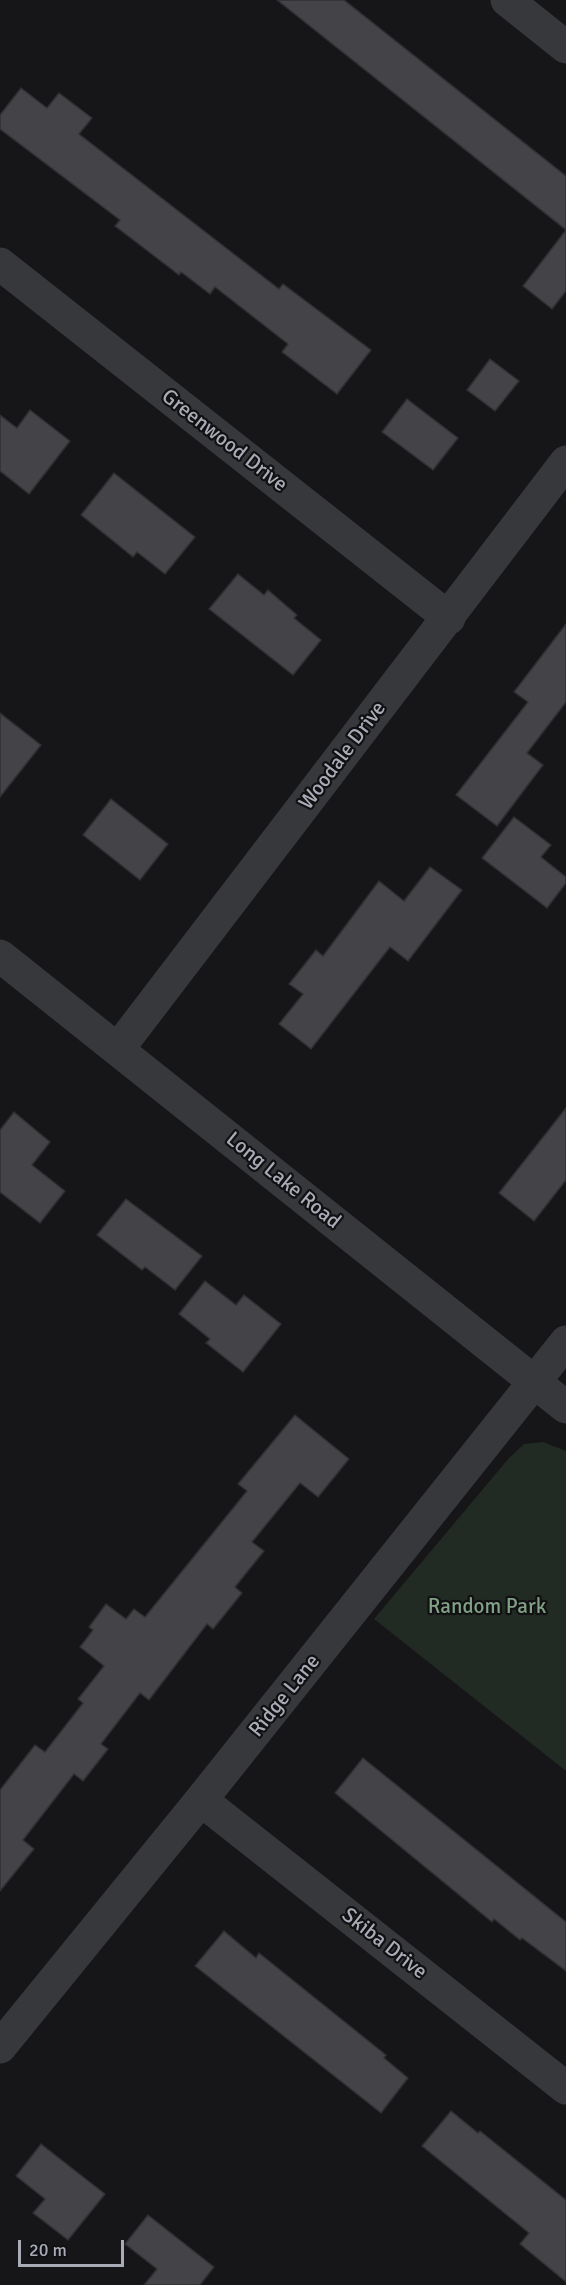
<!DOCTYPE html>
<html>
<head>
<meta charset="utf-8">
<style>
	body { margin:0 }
	#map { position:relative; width:566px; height:2285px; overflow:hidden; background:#161618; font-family:Signika,sans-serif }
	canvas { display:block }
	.scale { position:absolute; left:18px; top:2240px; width:106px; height:27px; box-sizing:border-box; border:3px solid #a9acb7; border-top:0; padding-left:8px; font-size:18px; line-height:21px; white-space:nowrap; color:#a9acb7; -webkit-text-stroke:4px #111113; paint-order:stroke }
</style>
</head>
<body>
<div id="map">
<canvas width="566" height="2285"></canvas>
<div class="scale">20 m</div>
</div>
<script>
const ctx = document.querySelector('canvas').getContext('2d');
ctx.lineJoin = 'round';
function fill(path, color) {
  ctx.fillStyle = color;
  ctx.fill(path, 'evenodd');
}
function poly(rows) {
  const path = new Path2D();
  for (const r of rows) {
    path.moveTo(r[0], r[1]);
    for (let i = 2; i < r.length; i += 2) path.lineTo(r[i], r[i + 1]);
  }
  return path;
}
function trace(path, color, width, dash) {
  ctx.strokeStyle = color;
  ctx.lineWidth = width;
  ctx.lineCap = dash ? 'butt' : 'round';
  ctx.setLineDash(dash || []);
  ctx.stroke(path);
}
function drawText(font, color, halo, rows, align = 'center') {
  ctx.font = font + ' Signika,sans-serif';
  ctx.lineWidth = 4.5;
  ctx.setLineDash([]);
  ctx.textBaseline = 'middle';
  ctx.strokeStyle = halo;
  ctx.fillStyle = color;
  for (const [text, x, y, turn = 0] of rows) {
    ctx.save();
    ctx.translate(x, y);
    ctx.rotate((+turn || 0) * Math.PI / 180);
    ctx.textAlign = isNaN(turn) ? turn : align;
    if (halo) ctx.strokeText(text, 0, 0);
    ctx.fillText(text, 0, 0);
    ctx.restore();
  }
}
fill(poly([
	[543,1442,566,1451,566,1771,374,1619,509,1458,524,1444]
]), '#222a24');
const building = poly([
	[277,0,344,0,566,176,566,291,552,309,523,286,566,230,277,0],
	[21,88,47,108,59,93,92,118,79,134,279,289,283,284,371,350,337,394,282,352,288,344,215,287,210,294,181,272,179,275,115,226,120,220,0,129,0,115,21,88],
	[490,359,519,381,495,411,467,390,490,359],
	[407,399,458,438,433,470,382,432,407,399],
	[30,410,70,441,29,494,0,471,0,415,17,428,30,410],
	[114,473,195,537,165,574,137,552,133,557,81,515,114,473],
	[238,574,264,595,268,590,297,615,294,618,321,640,293,675,209,609,238,574],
	[566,624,566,702,527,753,543,765,497,826,456,795,528,702,514,692,566,624],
	[0,713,41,745,0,797,0,713],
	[111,799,168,844,140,880,83,835,111,799],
	[514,817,551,845,541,857,566,877,566,883,547,908,482,858,514,817],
	[430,867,462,890,408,961,390,947,311,1049,279,1024,303,994,289,984,316,950,323,956,379,881,404,901,430,867],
	[566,1108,566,1180,534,1221,499,1193,566,1108],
	[14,1112,50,1142,32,1165,65,1191,40,1223,0,1192,0,1130,14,1112],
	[126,1199,202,1256,175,1290,145,1267,142,1270,97,1235,126,1199],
	[205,1281,236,1305,244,1295,281,1324,243,1372,206,1343,210,1339,179,1314,205,1281],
	[295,1415,349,1459,318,1497,300,1483,252,1542,264,1551,235,1587,242,1593,213,1629,207,1624,149,1700,140,1693,101,1744,108,1749,83,1781,74,1774,23,1840,34,1849,0,1891,0,1790,35,1745,45,1752,83,1703,78,1699,104,1666,80,1647,93,1630,89,1627,106,1604,126,1619,134,1609,145,1617,247,1491,238,1484,295,1415],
	[363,1758,566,1922,566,1971,522,1938,520,1940,494,1919,492,1922,335,1793,363,1758],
	[224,1931,256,1958,259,1953,386,2055,384,2058,408,2078,381,2113,195,1966,224,1931],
	[451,2111,478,2133,480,2131,566,2200,566,2282,520,2244,529,2233,422,2146,451,2111],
	[41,2144,105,2194,68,2240,33,2213,45,2199,16,2176,41,2144],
	[148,2215,214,2267,200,2285,144,2285,157,2269,125,2244,148,2215]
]);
fill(building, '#434348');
trace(building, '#303033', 1.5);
trace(poly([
	[507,0,566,47],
	[0,264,449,618],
	[118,1049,566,462],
	[201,1800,566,2088],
	[0,2047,201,1800,566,1342]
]), '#37383c', 33);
trace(poly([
	[0,956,566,1407]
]), '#37383c', 33);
drawText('21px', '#a9acb7', '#111113', [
	["Greenwood Drive",224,441,38],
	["Woodale Drive",343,756,-53],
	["Long Lake Road",283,1181,39],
	["Ridge Lane",285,1696,-51],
	["Skiba Drive",384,1944,38]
]);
drawText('21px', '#81a185', '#111113', [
	["Random Park",487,1607]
]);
</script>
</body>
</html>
